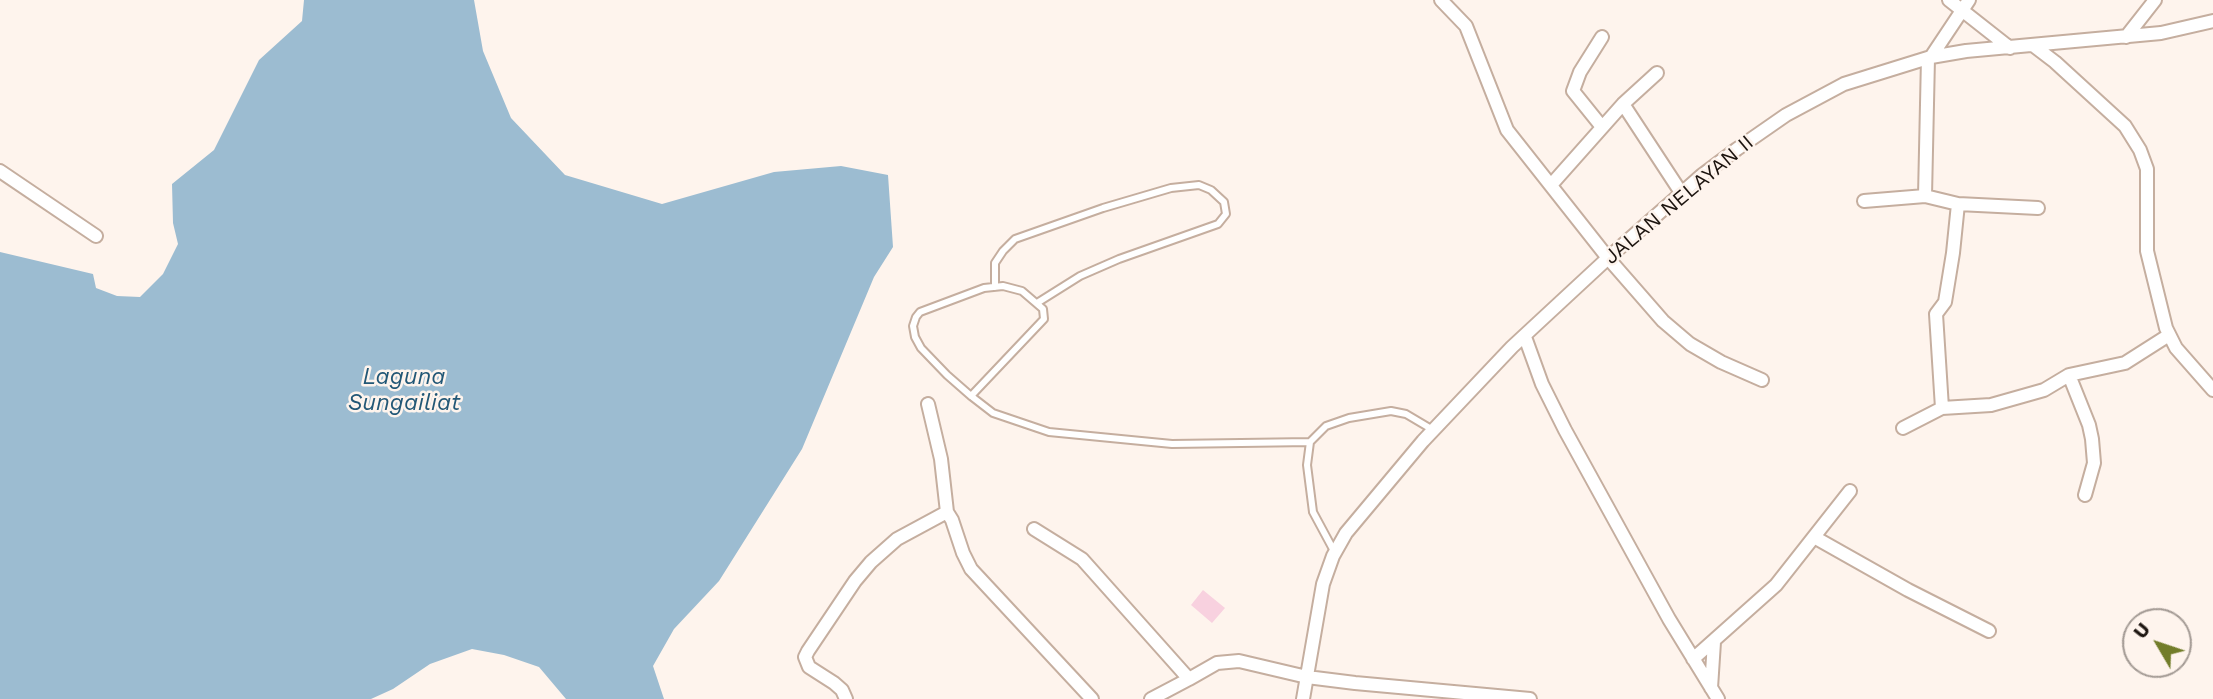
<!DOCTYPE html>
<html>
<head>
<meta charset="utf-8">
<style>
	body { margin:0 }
	#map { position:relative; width:2213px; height:699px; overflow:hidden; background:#fef4ed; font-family:"Work Sans",sans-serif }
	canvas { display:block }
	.north { position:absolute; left:2122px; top:608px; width:70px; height:70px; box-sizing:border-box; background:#fef4ed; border:2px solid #a39a94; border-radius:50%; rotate:309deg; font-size:19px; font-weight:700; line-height:28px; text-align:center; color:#1b130e }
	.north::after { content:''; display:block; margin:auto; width:24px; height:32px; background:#727d2a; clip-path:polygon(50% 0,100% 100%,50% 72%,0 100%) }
</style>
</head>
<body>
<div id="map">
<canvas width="2213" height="699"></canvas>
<div class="north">U</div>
</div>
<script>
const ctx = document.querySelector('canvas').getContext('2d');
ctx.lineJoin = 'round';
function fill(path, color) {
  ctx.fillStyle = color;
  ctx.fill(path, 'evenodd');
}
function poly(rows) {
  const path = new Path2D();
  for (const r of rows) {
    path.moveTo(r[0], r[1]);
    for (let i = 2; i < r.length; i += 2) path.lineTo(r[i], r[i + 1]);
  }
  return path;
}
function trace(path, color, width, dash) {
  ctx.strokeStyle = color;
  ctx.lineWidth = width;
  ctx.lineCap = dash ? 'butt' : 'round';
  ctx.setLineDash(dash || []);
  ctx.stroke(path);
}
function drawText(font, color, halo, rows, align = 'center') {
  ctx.font = font + ' "Work Sans",sans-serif';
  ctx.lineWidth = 5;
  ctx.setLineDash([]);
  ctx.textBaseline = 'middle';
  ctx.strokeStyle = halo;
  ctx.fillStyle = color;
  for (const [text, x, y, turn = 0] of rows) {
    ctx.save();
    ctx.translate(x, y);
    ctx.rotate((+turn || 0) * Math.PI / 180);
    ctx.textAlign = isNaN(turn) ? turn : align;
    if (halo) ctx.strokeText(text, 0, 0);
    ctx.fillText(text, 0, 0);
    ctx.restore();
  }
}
fill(poly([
	[304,0,474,0,483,51,511,118,565,175,662,204,774,172,841,166,888,175,893,247,874,277,802,449,719,581,674,629,653,666,664,699,566,699,539,667,504,655,472,649,430,664,393,689,371,699,0,699,0,252,93,274,96,288,117,296,140,297,163,274,178,244,173,223,172,184,214,150,259,60,302,21]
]), '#9cbcd1');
fill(poly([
	[1203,590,1225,608,1212,623,1191,605]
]), '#f8d1df');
const lane = poly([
	[995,287,995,263,1003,251,1015,239,1103,208,1171,188,1199,185,1211,190,1224,202,1226,214,1218,224,1119,259,1080,276,1037,303],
	[971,396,1044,319,1043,309,1022,291,1003,286,984,288,920,312,916,317,913,326,915,337,921,348,947,375,971,396,993,413,1049,432,1172,444,1310,442],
	[1334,551,1313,512,1307,465,1310,442,1326,426,1349,418,1391,411,1406,414,1433,430]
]);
const street = poly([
	[1441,0,1466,26,1507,130,1608,258,1663,321,1690,344,1721,362,1762,380],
	[1949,0,2010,48],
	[1602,37,1580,72,1573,91,1602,127],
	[2126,37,2155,0],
	[2034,46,2055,62,2125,126,2140,150,2147,169,2147,251,2166,328,2176,348,2213,390],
	[1931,57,1969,0],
	[1623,104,1682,194],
	[0,171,96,236],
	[1551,185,1623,104,1657,73],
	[1925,196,1958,204,1953,253,1945,302,1936,314,1942,408,1991,405,2044,390,2069,375,2125,363,2169,335],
	[1864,201,1925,196,1928,58],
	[1958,204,2038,208],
	[1525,337,1542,384,1565,430,1669,619,1718,699],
	[2069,375,2089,425,2092,439,2094,463,2085,495],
	[928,404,941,459,947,512],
	[1903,428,1942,408],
	[1034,529,1082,559,1189,679,1217,663,1239,661,1307,677,1355,683,1530,699],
	[1814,537,1908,590,1989,631],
	[1693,659,1776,585,1850,491],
	[1711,688,1714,642],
	[846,699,842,690,834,683,809,667,805,657,808,651,855,581,871,562,897,539,947,512,952,520,963,553,971,569,1092,699],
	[1151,699,1189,679],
	[1303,699,1323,584,1333,556,1346,533,1423,441,1512,347,1608,258,1701,176,1737,149,1786,115,1844,84,1931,57,1966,51,2161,33,2213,21]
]);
trace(lane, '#c5ae9f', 10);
trace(street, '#c5ae9f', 16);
trace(lane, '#fff', 6);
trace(street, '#fff', 12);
drawText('21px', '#1b130e', '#fef4ed', [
	["JALAN NELAYAN II",1679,200,-40]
]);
drawText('italic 23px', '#225776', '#fef4ed', [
	["Laguna",404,377],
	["Sungailiat",404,403]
]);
</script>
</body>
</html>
